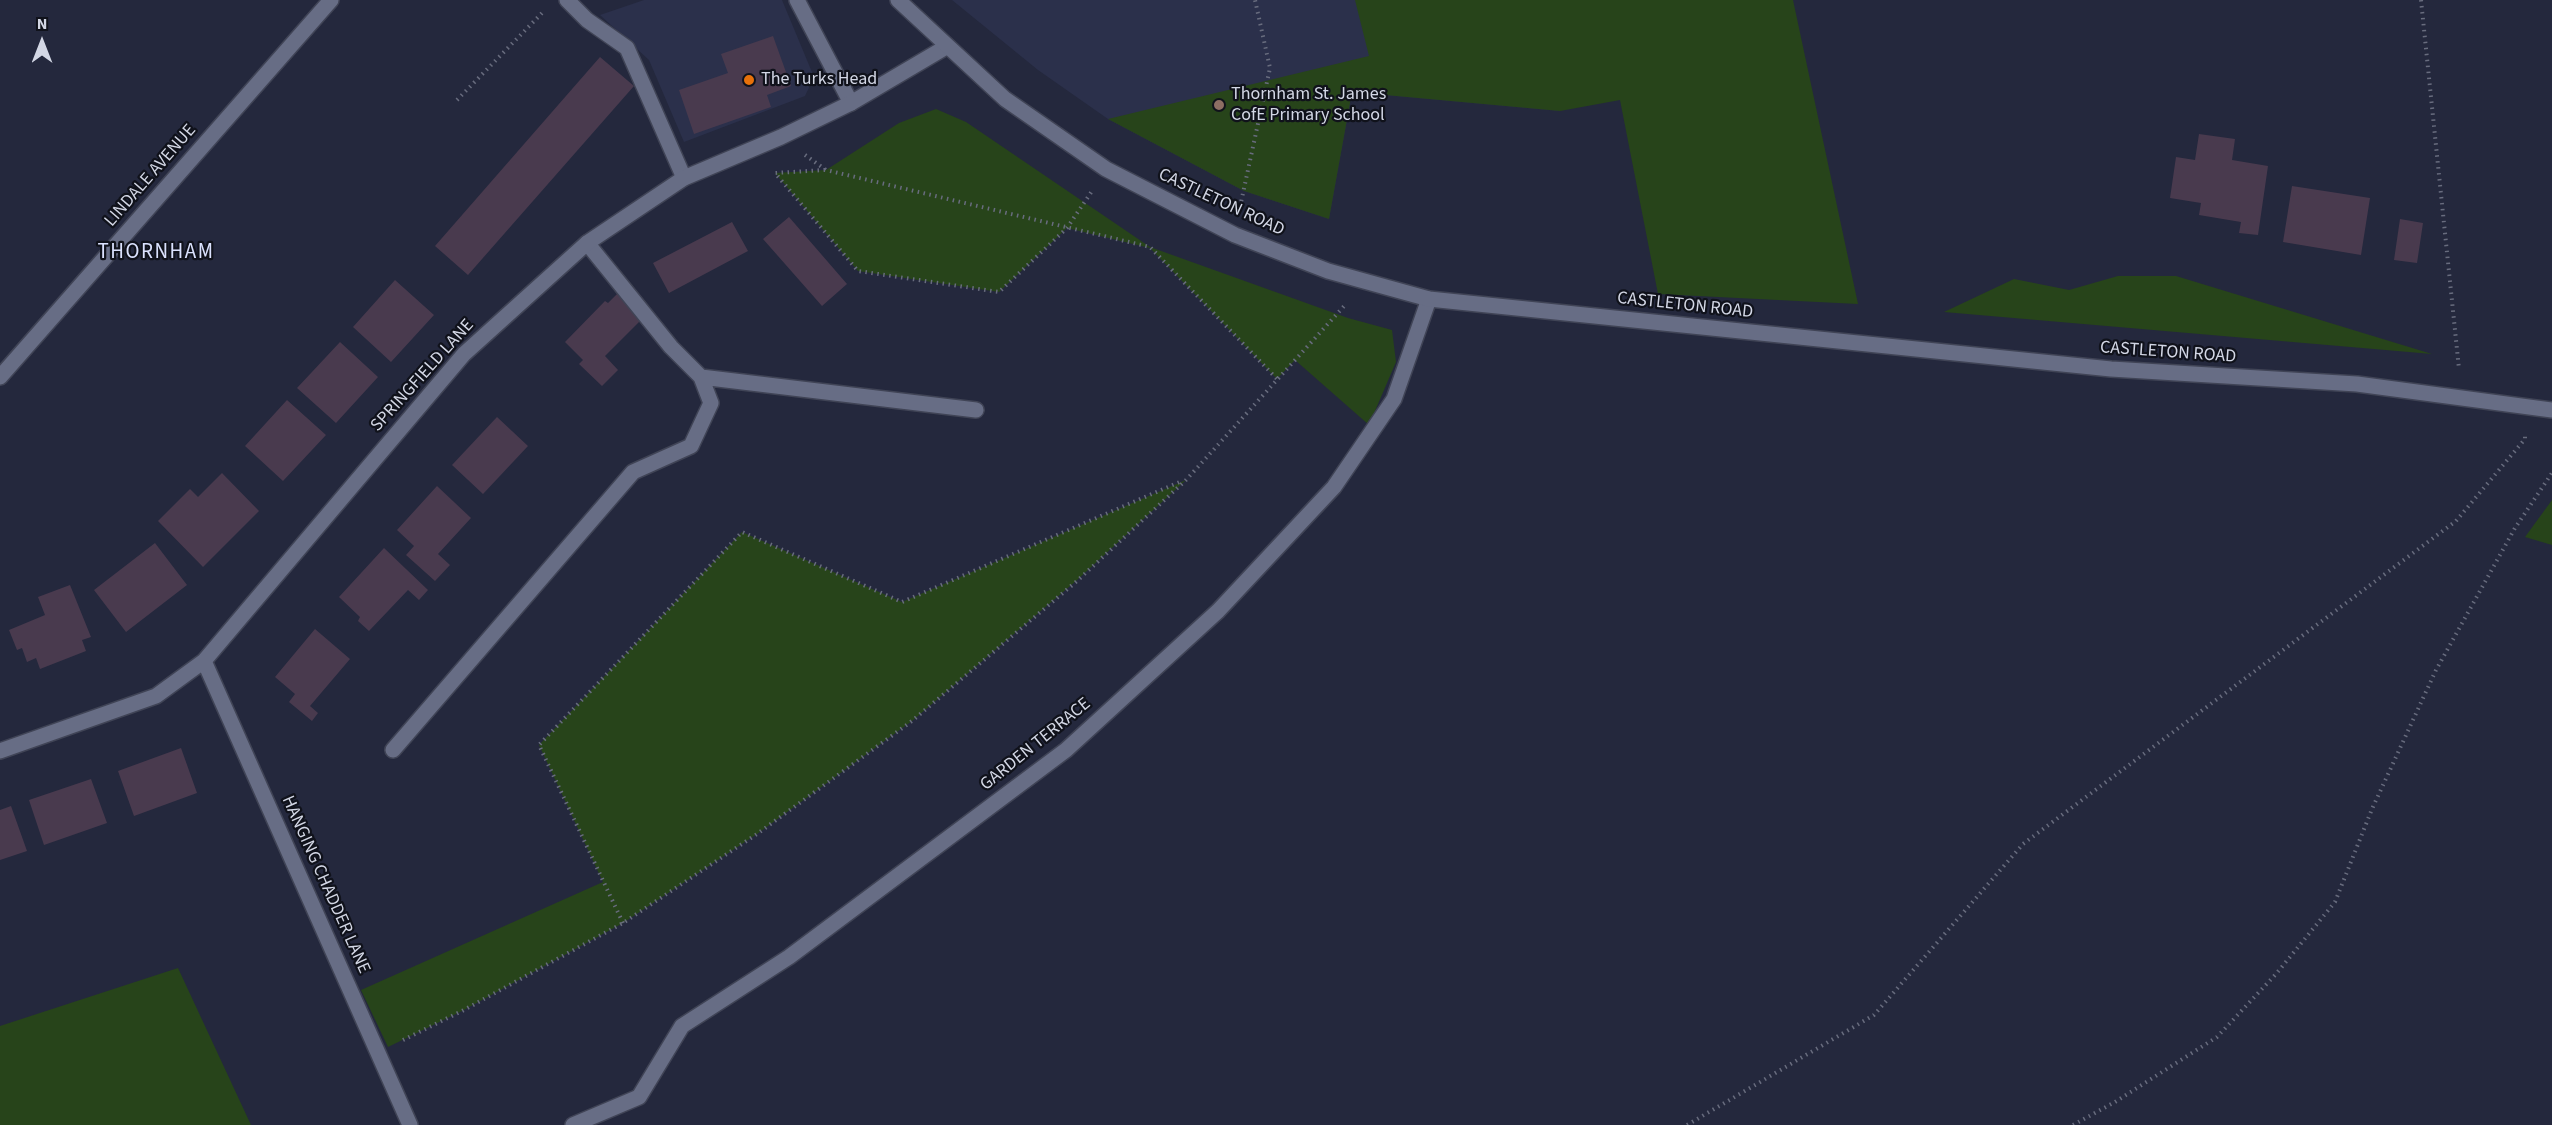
<!DOCTYPE html>
<html>
<head>
<meta charset="utf-8">
<style>
	body { margin:0 }
	#map { position:relative; width:2552px; height:1125px; overflow:hidden; background:#24283d; font-family:"Source Sans 3",sans-serif }
	canvas { display:block }
	.north { position:absolute; left:12px; top:12px; width:60px; height:60px; -webkit-text-stroke:4px #10121b; paint-order:stroke; rotate:0deg; font-size:16px; font-weight:700; line-height:24px; text-align:center; color:#d3d7e5 }
	.north::after { content:''; display:block; margin:auto; width:21px; height:27px; background:#d3d7e5; clip-path:polygon(50% 0,100% 100%,50% 72%,0 100%) }
</style>
</head>
<body>
<div id="map">
<canvas width="2552" height="1125"></canvas>
<div class="north">N</div>
</div>
<script>
const ctx = document.querySelector('canvas').getContext('2d');
ctx.lineJoin = 'round';
function fill(path, color) {
  ctx.fillStyle = color;
  ctx.fill(path, 'evenodd');
}
function poly(rows) {
  const path = new Path2D();
  for (const r of rows) {
    path.moveTo(r[0], r[1]);
    for (let i = 2; i < r.length; i += 2) path.lineTo(r[i], r[i + 1]);
  }
  return path;
}
function trace(path, color, width, dash) {
  ctx.strokeStyle = color;
  ctx.lineWidth = width;
  ctx.lineCap = dash ? 'butt' : 'round';
  ctx.setLineDash(dash || []);
  ctx.stroke(path);
}
function drawText(font, color, halo, rows, align = 'center') {
  ctx.font = font + ' "Source Sans 3",sans-serif';
  ctx.lineWidth = 4.5;
  ctx.setLineDash([]);
  ctx.textBaseline = 'middle';
  ctx.strokeStyle = halo;
  ctx.fillStyle = color;
  for (const [text, x, y, turn = 0] of rows) {
    ctx.save();
    ctx.translate(x, y);
    ctx.rotate((+turn || 0) * Math.PI / 180);
    ctx.textAlign = isNaN(turn) ? turn : align;
    if (halo) ctx.strokeText(text, 0, 0);
    ctx.fillText(text, 0, 0);
    ctx.restore();
  }
}
fill(poly([
	[644,0,782,0,814,77,805,96,684,142,649,60,600,15],
	[952,0,1603,0,1560,111,1352,92,1329,219,1244,191,1108,119,1038,70]
]), '#2b304b');
fill(poly([
	[1355,0,1793,0,1858,304,1658,294,1620,100,1560,111,1352,92,1329,219,1244,191,1108,119,1369,56],
	[936,109,966,122,1150,247,1348,318,1392,330,1396,362,1369,425,1295,360,1277,379,1150,248,1067,228,999,292,858,271,775,173,826,170,899,123],
	[2118,276,2176,276,2432,354,1944,312,2014,279,2069,290],
	[1186,480,1076,581,912,721,757,834,623,923,462,1011,388,1047,361,990,603,882,539,745,742,532,902,602],
	[2552,500,2552,545,2525,537],
	[178,968,251,1125,0,1125,0,1026]
]), '#27441a');
fill(poly([
	[773,36,791,86,767,95,771,107,694,134,679,90,728,73,721,54],
	[600,57,634,86,468,275,435,246],
	[2199,134,2235,139,2232,160,2268,166,2258,235,2239,233,2241,222,2199,215,2201,203,2170,198,2176,157,2195,160],
	[2292,186,2370,198,2361,255,2283,242],
	[789,217,847,284,822,306,763,239],
	[2400,219,2423,223,2417,263,2394,260],
	[732,222,748,251,669,293,653,263],
	[395,280,434,315,391,362,353,327],
	[618,293,643,318,605,356,618,370,602,386,579,364,583,360,565,342,605,301,608,303],
	[340,342,378,377,336,423,297,388],
	[287,400,326,435,283,481,245,446],
	[497,417,528,446,483,494,452,465],
	[222,473,259,511,203,567,158,521,190,489,198,497],
	[437,486,471,518,438,554,450,565,435,581,406,555,414,546,397,530],
	[155,543,187,585,126,632,94,590],
	[384,548,428,590,419,600,408,590,369,631,358,621,360,617,339,597],
	[70,585,91,637,82,640,86,651,40,669,36,658,27,662,22,648,17,650,9,630,45,615,38,597],
	[315,629,350,659,310,706,318,713,312,721,289,702,295,694,275,677],
	[181,748,197,793,134,816,118,771],
	[91,779,107,823,44,845,29,800],
	[11,806,27,851,0,860,0,810]
]), '#493a4e');
const service = poly([
	[567,0,587,20,627,48,684,178],
	[797,0,851,103],
	[701,377,976,410],
	[393,750,633,472,691,446,711,403,701,377,671,347,587,243]
]);
const minor = poly([
	[0,377,331,0],
	[204,661,410,1125],
	[0,751,156,696,204,661,464,354,587,243,684,178,781,137,851,103,946,47],
	[573,1125,639,1097,682,1026,789,957,1066,750,1218,611,1334,487,1394,399,1429,299]
]);
const tertiary = poly([
	[898,0,1005,99,1106,169,1235,235,1328,271,1429,299,2111,369,2357,384,2552,410]
]);
trace(service, '#404456', 18);
trace(minor, '#404456', 18);
trace(tertiary, '#404456', 18);
trace(poly([
	[2421,0,2459,369],
	[457,100,544,11],
	[805,155,826,170,1150,247,1277,379],
	[825,170,775,173,858,271,999,292,1067,228,1092,191],
	[1240,207,1270,68,1255,0],
	[623,923,539,745,742,532,902,602,1182,481],
	[403,1040,462,1011,623,923,757,834,912,721,1077,581,1186,480,1346,304],
	[1687,1125,1874,1015,2023,844,2456,521,2525,439,2525,434],
	[2073,1125,2115,1102,2217,1037,2276,974,2335,902,2372,809,2436,670,2515,528,2552,473]
]), '#686c7e', 4, [1.5, 4.5]);
trace(service, '#676d85', 15);
trace(minor, '#676d85', 15);
trace(tertiary, '#676d85', 15);
for (const [x, y, r, color] of [
	[749,80,6,"#e8710a"],
	[1219,105,6,"#8d6e63"]
]) {
  const dot = new Path2D();
  dot.arc(x, y, r, 0, 2 * Math.PI);
  ctx.fillStyle = color;
  ctx.fill(dot);
  trace(dot, '#10121b', 2);
}
drawText('18px', '#d3d7e5', '#10121b', [
	["The Turks Head",761,80],
	["Thornham St. James",1231,95],
	["CofE Primary School",1231,116]
], 'left');
drawText('18px', '#d3d7e5', '#10121b', [
	["LINDALE AVENUE",151,176,-49],
	["CASTLETON ROAD",1221,203,25],
	["CASTLETON ROAD",1685,306,6],
	["CASTLETON ROAD",2168,353,4],
	["SPRINGFIELD LANE",423,376,-48],
	["GARDEN TERRACE",1036,745,-39],
	["HANGING CHADDER LANE",325,885,66]
]);
ctx.letterSpacing = '1.5px';
drawText('21px', '#dae1fd', '#10121b', [
	["THORNHAM",156,253]
]);
ctx.letterSpacing = '0px';
</script>
</body>
</html>
